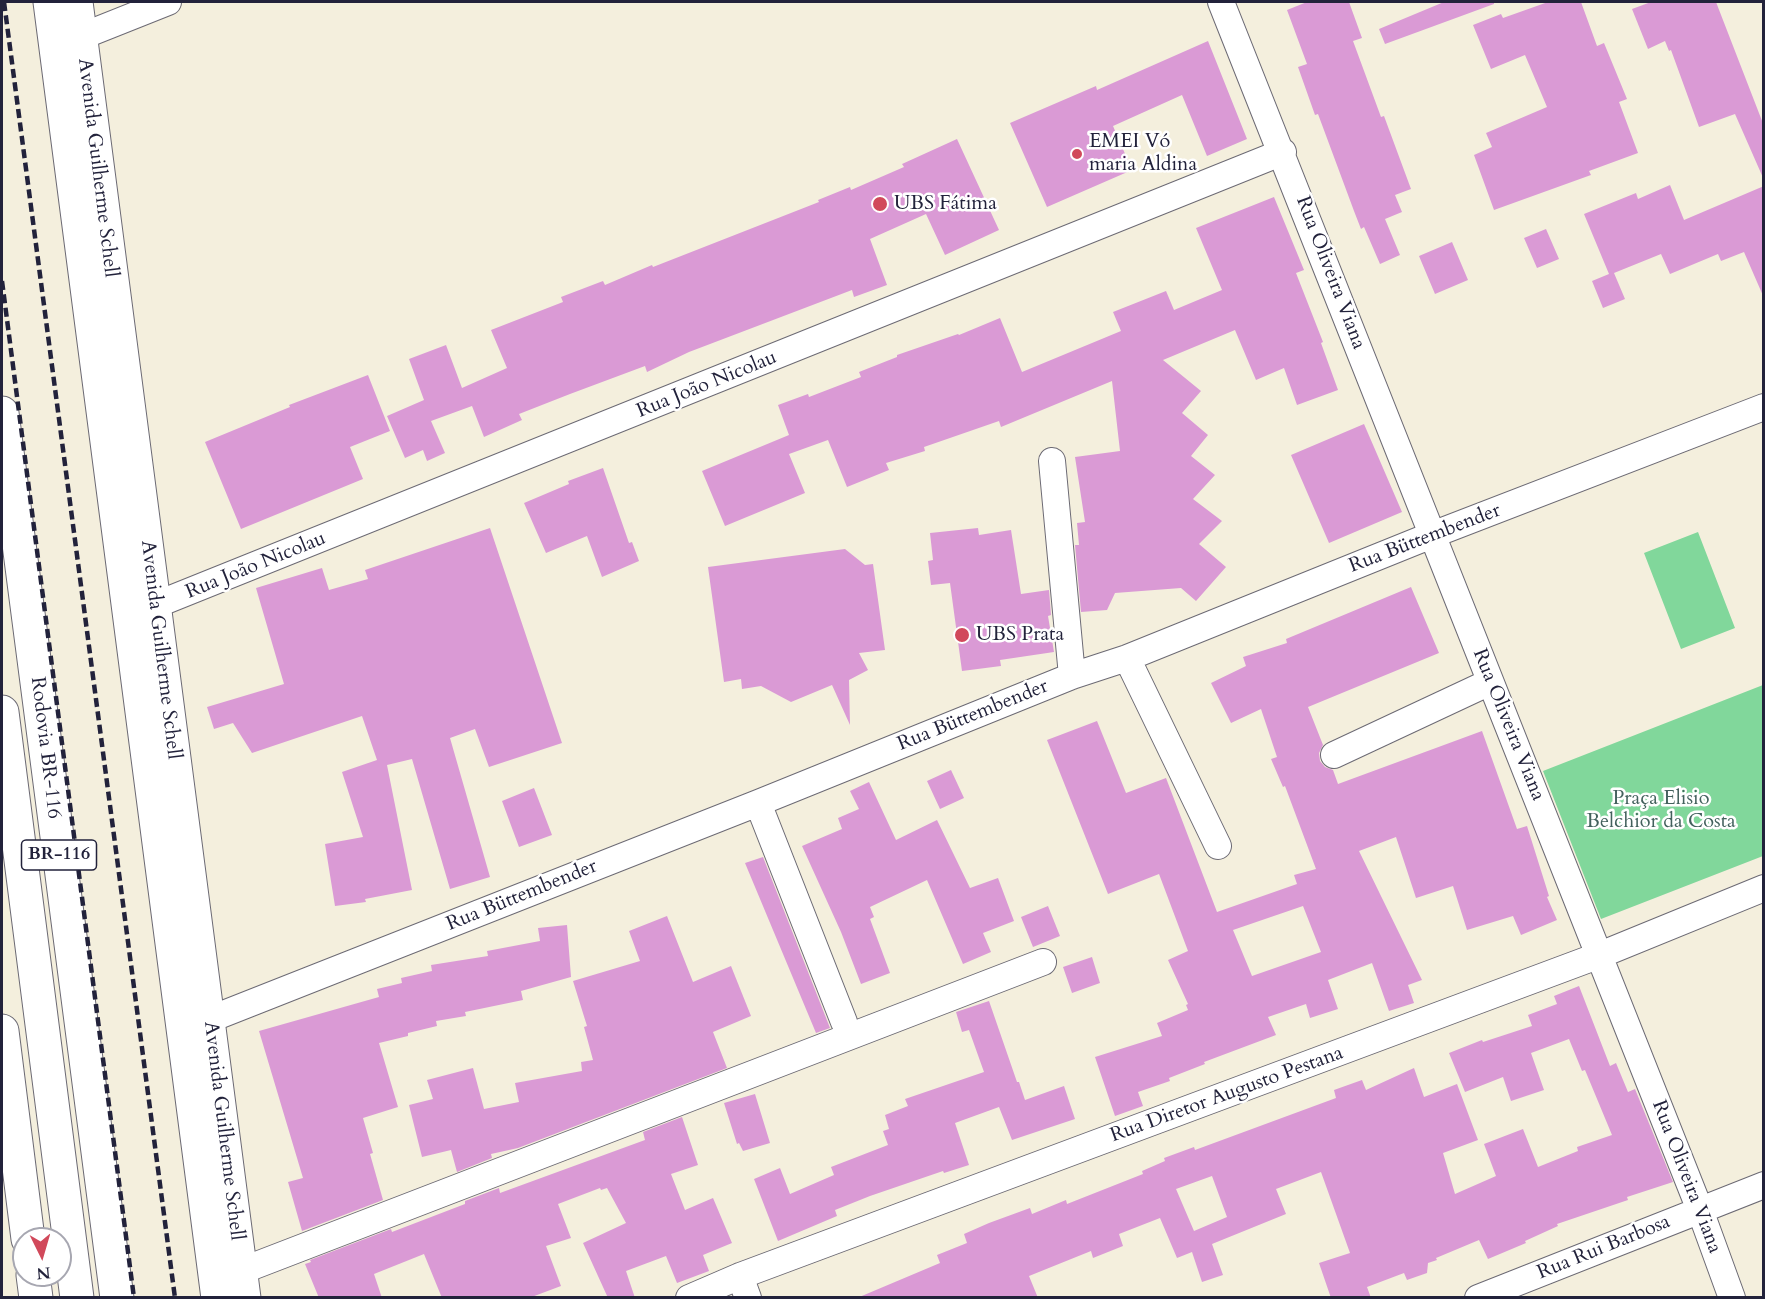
<!DOCTYPE html>
<html>
<head>
<meta charset="utf-8">
<style>
	body { margin:0 }
	#map { position:relative; width:1765px; height:1299px; overflow:hidden; background:#f4efdd; font-family:Cardo,serif }
	canvas { display:block }
	.frame { position:absolute; inset:0; border:3px solid #22223b; pointer-events:none }
	.north { position:absolute; left:12px; top:1227px; width:60px; height:60px; box-sizing:border-box; background:#fff; border:2px solid #a7a7b1; border-radius:50%; rotate:175deg; font-size:16px; font-weight:700; line-height:24px; text-align:center; color:#22223b }
	.north::after { content:''; display:block; margin:auto; width:21px; height:27px; background:#d1495b; clip-path:polygon(50% 0,100% 100%,50% 72%,0 100%) }
</style>
</head>
<body>
<div id="map">
<canvas width="1765" height="1299"></canvas>
<div class="frame"></div>
<div class="north">N</div>
</div>
<script>
const ctx = document.querySelector('canvas').getContext('2d');
ctx.lineJoin = 'round';
function fill(path, color) {
  ctx.fillStyle = color;
  ctx.fill(path, 'evenodd');
}
function poly(rows) {
  const path = new Path2D();
  for (const r of rows) {
    path.moveTo(r[0], r[1]);
    for (let i = 2; i < r.length; i += 2) path.lineTo(r[i], r[i + 1]);
  }
  return path;
}
function trace(path, color, width, dash) {
  ctx.strokeStyle = color;
  ctx.lineWidth = width;
  ctx.lineCap = dash ? 'butt' : 'round';
  ctx.setLineDash(dash || []);
  ctx.stroke(path);
}
function drawText(font, color, halo, rows, align = 'center') {
  ctx.font = font + ' Cardo,serif';
  ctx.lineWidth = 5;
  ctx.setLineDash([]);
  ctx.textBaseline = 'middle';
  ctx.strokeStyle = halo;
  ctx.fillStyle = color;
  for (const [text, x, y, turn = 0] of rows) {
    ctx.save();
    ctx.translate(x, y);
    ctx.rotate((+turn || 0) * Math.PI / 180);
    ctx.textAlign = isNaN(turn) ? turn : align;
    if (halo) ctx.strokeText(text, 0, 0);
    ctx.fillText(text, 0, 0);
    ctx.restore();
  }
}
fill(poly([
	[1698,532,1735,628,1681,649,1644,553],
	[1763,685,1763,856,1601,919,1543,771]
]), '#81d79b');
fill(poly([
	[1307,2,1349,2,1362,38,1353,41,1381,117,1384,116,1411,189,1395,195,1402,212,1385,219,1400,255,1380,264,1364,227,1361,229,1354,211,1318,114,1315,115,1298,67,1307,64,1287,10],
	[1444,2,1494,2,1494,4,1385,44,1379,29],
	[1548,2,1581,2,1597,46,1604,43,1627,99,1619,102,1638,153,1589,171,1591,175,1494,210,1474,155,1492,147,1486,133,1547,107,1525,55,1491,69,1473,25,1501,14,1503,18],
	[1651,2,1716,2,1764,126,1764,180,1735,114,1699,127,1671,50,1669,51,1665,41,1648,49,1632,9],
	[1208,41,1247,139,1207,156,1182,95,1113,126,1132,170,1047,207,1010,123,1096,86,1097,90],
	[957,139,999,230,945,255,926,214,870,239,887,285,854,297,852,290,689,352,647,372,645,366,570,394,519,414,522,420,484,437,472,406,431,421,445,453,427,461,423,450,405,458,387,416,424,400,409,359,446,345,462,388,507,368,491,330,563,302,561,297,603,281,605,285,652,265,653,267,819,202,818,200,850,187,851,190,904,167,902,164],
	[1670,185,1684,220,1764,186,1764,298,1744,252,1721,261,1718,254,1670,274,1661,254,1614,273,1625,299,1603,308,1592,281,1609,274,1584,214,1636,193,1638,199],
	[1274,197,1304,270,1296,273,1323,342,1321,343,1338,390,1297,405,1284,368,1256,380,1235,330,1163,360,1201,391,1182,413,1208,435,1191,456,1215,475,1193,499,1222,521,1199,544,1226,567,1196,601,1181,588,1115,593,1107,610,1081,612,1075,545,1079,545,1077,523,1085,522,1075,457,1120,451,1112,381,1001,427,999,421,924,447,925,451,886,463,889,470,847,487,828,440,789,454,805,493,725,526,702,471,789,435,778,405,808,394,809,397,861,377,859,372,897,357,897,355,958,334,959,335,1000,318,1022,372,1121,331,1113,312,1166,291,1174,310,1222,290,1196,228],
	[1546,229,1559,259,1537,268,1524,238],
	[1452,242,1468,280,1435,294,1419,256],
	[368,375,390,431,350,447,363,479,241,529,205,442,290,407,289,405],
	[1364,424,1402,512,1329,543,1291,455],
	[603,468,629,543,632,542,639,561,602,577,587,536,546,553,524,503,569,484,568,481],
	[490,528,562,743,489,767,475,729,450,738,490,877,450,889,412,759,387,765,412,890,365,899,366,902,335,906,325,844,363,837,342,772,377,760,362,716,252,753,233,723,214,729,207,707,284,684,256,588,322,568,329,590,368,579,365,570],
	[978,528,979,535,1011,530,1021,594,1049,590,1051,615,1048,616,1054,652,1000,660,1001,666,962,671,950,583,931,585,928,561,933,560,930,533],
	[845,549,865,565,873,564,885,650,859,653,868,670,849,680,850,725,832,685,791,702,761,686,742,689,741,679,724,682,708,567],
	[1411,587,1439,653,1308,707,1323,745,1319,753,1320,761,1325,767,1333,770,1338,784,1482,731,1517,829,1527,826,1549,896,1547,897,1557,920,1521,935,1513,916,1467,930,1453,886,1416,898,1396,837,1359,851,1422,980,1408,985,1414,1003,1389,1011,1372,963,1328,980,1338,1009,1310,1018,1306,1004,1268,1017,1276,1035,1204,1062,1205,1064,1169,1078,1170,1081,1138,1092,1143,1106,1115,1116,1095,1057,1162,1036,1157,1023,1188,1010,1186,1005,1188,1004,1168,960,1188,951,1159,874,1108,894,1047,740,1097,721,1126,793,1166,778,1217,912,1297,884,1294,875,1316,869,1285,786,1283,787,1271,759,1277,757,1261,709,1231,723,1211,683,1246,666,1243,657,1287,643,1286,639],
	[1303,906,1321,952,1252,976,1233,930],
	[951,770,964,798,940,809,927,781],
	[869,782,896,840,937,820,970,888,998,878,1014,921,983,933,991,952,963,964,927,880,870,907,874,917,870,919,890,973,861,984,841,932,802,846,842,829,838,818,859,809,850,791],
	[534,788,552,835,519,847,502,801],
	[763,857,830,1028,816,1033,745,863],
	[1048,906,1060,936,1033,947,1021,917],
	[667,916,693,982,731,966,751,1016,713,1032,727,1068,518,1148,491,1154,492,1158,457,1172,451,1150,422,1157,409,1105,433,1099,427,1080,473,1068,484,1109,519,1102,515,1083,582,1071,581,1062,593,1060,584,1027,587,1026,573,981,640,961,629,931],
	[567,925,571,977,521,991,523,1000,465,1012,466,1016,436,1021,437,1026,408,1033,408,1036,379,1043,398,1107,363,1118,373,1153,370,1154,383,1200,302,1231,288,1182,303,1178,259,1031,379,997,377,989,402,983,401,978,432,971,431,965,488,956,487,951,540,941,538,928],
	[1092,957,1100,983,1072,993,1063,967],
	[1579,986,1610,1066,1616,1063,1628,1092,1635,1089,1673,1182,1627,1197,1628,1200,1557,1224,1558,1226,1525,1241,1526,1243,1488,1259,1479,1240,1436,1258,1437,1260,1428,1263,1427,1273,1407,1280,1404,1273,1367,1287,1371,1298,1331,1298,1319,1263,1350,1253,1321,1172,1276,1189,1286,1214,1212,1244,1223,1275,1202,1282,1192,1252,1177,1258,1160,1218,1119,1234,1123,1246,1093,1258,1091,1251,1029,1276,1038,1298,857,1298,940,1263,937,1255,967,1243,964,1234,989,1223,1030,1208,1032,1214,1066,1200,1067,1204,1143,1174,1142,1171,1165,1161,1164,1158,1194,1147,1195,1150,1336,1098,1334,1090,1362,1080,1366,1090,1414,1068,1424,1097,1457,1084,1478,1140,1443,1153,1455,1194,1496,1176,1484,1144,1523,1129,1538,1167,1578,1151,1577,1147,1612,1135,1585,1070,1582,1071,1569,1039,1531,1053,1544,1090,1511,1101,1503,1077,1465,1092,1449,1053,1482,1040,1483,1042,1532,1026,1528,1015,1557,1004,1554,996],
	[1212,1176,1227,1217,1194,1231,1176,1189],
	[989,1001,1017,1082,1019,1082,1025,1100,1064,1086,1075,1119,1012,1140,999,1107,955,1123,969,1165,944,1173,943,1171,870,1196,835,1210,837,1216,778,1241,754,1179,780,1168,790,1194,834,1175,831,1167,888,1145,883,1131,889,1129,885,1115,908,1106,905,1099,984,1072,969,1030,962,1032,956,1012],
	[755,1094,770,1143,743,1151,739,1143,737,1144,724,1103],
	[682,1117,698,1165,671,1174,685,1210,713,1198,732,1243,703,1255,709,1271,677,1283,666,1256,626,1271,635,1298,608,1298,583,1243,626,1223,607,1188,601,1190,600,1188,558,1204,571,1238,546,1246,561,1286,529,1298,442,1298,424,1254,374,1274,382,1298,319,1298,305,1264,311,1262,310,1260,391,1229,392,1232,465,1204,465,1201,499,1188,500,1193,645,1140,643,1132]
]), '#da9ad5');
const minor = poly([
	[1221,2,1700,1210,1732,1298],
	[65,43,168,2],
	[1052,461,1072,676],
	[138,612,1283,152],
	[1127,658,1218,846],
	[1334,755,1490,682],
	[758,803,844,1022],
	[192,1025,208,1020,758,803,1072,676,1127,658,1432,535,1764,407],
	[241,1271,1043,962],
	[740,1276,748,1298],
	[689,1298,740,1276,1600,955,1764,888],
	[1478,1298,1764,1185]
]);
const major = poly([
	[50,2,218,1298],
	[76,2,244,1298],
	[2,1031,28,1239],
	[33,1275,36,1298]
]);
const highway = poly([
	[2,413,117,1298],
	[2,712,77,1298]
]);
trace(minor, '#6c6a74', 28);
trace(major, '#6c6a74', 35);
trace(highway, '#6c6a74', 35);
trace(minor, '#fff', 26);
trace(major, '#fff', 33);
trace(highway, '#fff', 33);
trace(poly([
	[4,2,175,1298],
	[2,281,134,1298]
]), '#22223b', 4.5, [9, 4.5]);
for (const [x, y, r, color] of [
	[1077,154,6,"#d1495b"],
	[880,204,8,"#d1495b"],
	[962,635,8,"#d1495b"]
]) {
  const dot = new Path2D();
  dot.arc(x, y, r, 0, 2 * Math.PI);
  ctx.fillStyle = color;
  ctx.fill(dot);
  trace(dot, '#fff', 2);
}
for (const [x, y, w] of [
	[59,855,75]
]) {
  const box = new Path2D();
  box.roundRect(x - w / 2, y - 15, w, 30, 4.5);
  ctx.fillStyle = '#fff';
  ctx.fill(box);
  trace(box, '#22223b', 1.5);
}
drawText('bold 18px', '#22223b', null, [
	["BR-116",59,855]
]);
drawText('20px', '#22223b', '#fff', [
	["EMEI Vó",1089,142],
	["maria Aldina",1089,165],
	["UBS Fátima",894,204],
	["UBS Prata",976,635]
], 'left');
drawText('20px', '#22223b', '#fff', [
	["Avenida Guilherme Schell",97,168,83],
	["Rua Oliveira Viana",1330,273,69],
	["Rua João Nicolau",707,385,-22],
	["Rua Büttembender",1425,539,-21],
	["Rua João Nicolau",256,566,-22],
	["Avenida Guilherme Schell",160,650,83],
	["Rua Büttembender",973,716,-22],
	["Rua Oliveira Viana",1508,725,68],
	["Rodovia BR-116",45,748,83],
	["Rua Büttembender",522,896,-22],
	["Rua Diretor Augusto Pestana",1227,1095,-20],
	["Avenida Guilherme Schell",223,1131,83],
	["Rua Oliveira Viana",1686,1177,69],
	["Rua Rui Barbosa",1604,1248,-22]
]);
drawText('20px', '#43615d', '#fff', [
	["Praça Elisio",1661,799],
	["Belchior da Costa",1661,822]
]);
</script>
</body>
</html>
